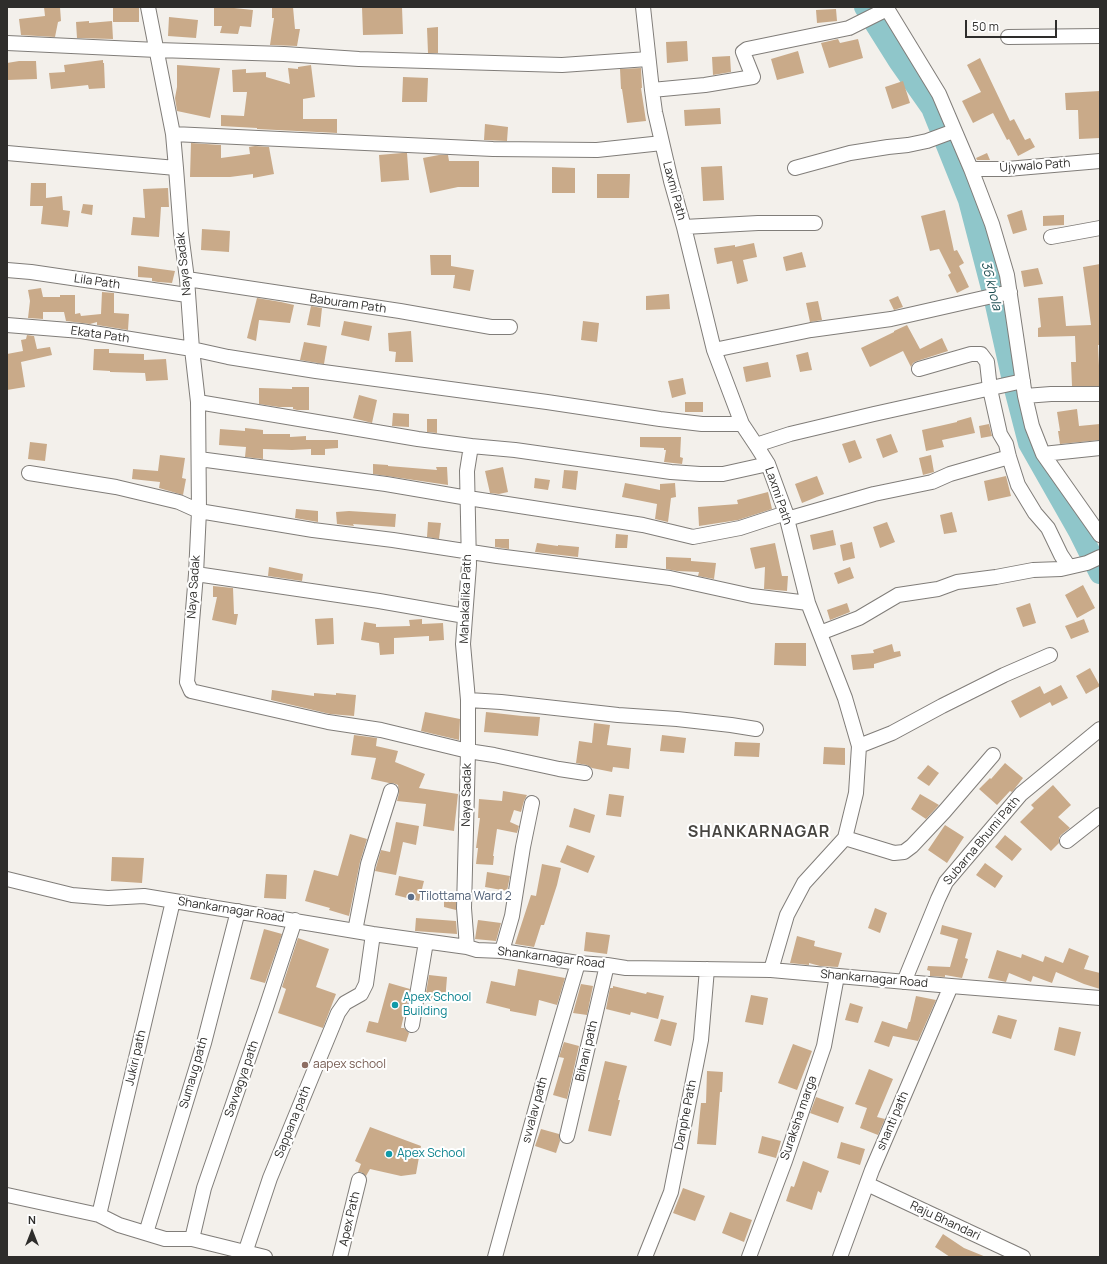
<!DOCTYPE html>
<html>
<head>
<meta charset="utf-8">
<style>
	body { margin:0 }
	#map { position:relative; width:1107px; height:1264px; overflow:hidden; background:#f3f0eb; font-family:Manrope,sans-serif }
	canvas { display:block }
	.frame { position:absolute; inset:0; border:8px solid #2e2d2b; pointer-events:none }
	.north { position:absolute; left:12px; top:1212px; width:40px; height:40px; -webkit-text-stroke:3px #fff; paint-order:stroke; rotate:0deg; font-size:11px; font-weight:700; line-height:16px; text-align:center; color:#2e2d2b }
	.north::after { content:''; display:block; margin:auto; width:14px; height:18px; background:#2e2d2b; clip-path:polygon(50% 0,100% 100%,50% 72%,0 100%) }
	.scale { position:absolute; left:965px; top:20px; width:92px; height:18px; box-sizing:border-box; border:2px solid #2e2d2b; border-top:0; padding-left:5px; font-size:12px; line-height:14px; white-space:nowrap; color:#2e2d2b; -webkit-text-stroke:3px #fff; paint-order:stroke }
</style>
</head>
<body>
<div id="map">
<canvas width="1107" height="1264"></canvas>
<div class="frame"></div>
<div class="north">N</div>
<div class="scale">50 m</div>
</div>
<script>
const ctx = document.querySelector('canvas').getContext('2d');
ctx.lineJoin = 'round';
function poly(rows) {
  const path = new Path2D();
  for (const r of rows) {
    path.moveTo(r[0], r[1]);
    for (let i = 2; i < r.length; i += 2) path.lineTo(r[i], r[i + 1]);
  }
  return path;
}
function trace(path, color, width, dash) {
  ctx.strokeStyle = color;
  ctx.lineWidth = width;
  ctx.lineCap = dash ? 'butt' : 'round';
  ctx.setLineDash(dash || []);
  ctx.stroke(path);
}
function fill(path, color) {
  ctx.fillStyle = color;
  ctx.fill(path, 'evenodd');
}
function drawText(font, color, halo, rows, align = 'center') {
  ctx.font = font + ' Manrope,sans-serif';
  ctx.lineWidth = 4;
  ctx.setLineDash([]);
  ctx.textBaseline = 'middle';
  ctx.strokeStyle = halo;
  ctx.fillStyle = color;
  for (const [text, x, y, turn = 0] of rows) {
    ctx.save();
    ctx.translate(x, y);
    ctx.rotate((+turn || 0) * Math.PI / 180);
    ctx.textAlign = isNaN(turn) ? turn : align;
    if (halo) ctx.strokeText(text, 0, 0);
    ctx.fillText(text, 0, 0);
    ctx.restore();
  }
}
trace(poly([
	[865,7,899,61,932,108,969,200,995,300,1014,385,1029,443,1079,531,1100,573]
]), '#8fc6ca', 22);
fill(poly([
	[44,7,60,7,61,21,58,22,55,37,21,35,19,19,45,16],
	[113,7,139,7,139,22,113,22],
	[214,7,234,7,234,8,253,10,251,27,240,26,238,34,220,33,222,26,214,26],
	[272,7,293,7,295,29,300,29,297,46,270,45,274,18,272,18],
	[362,7,402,7,403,34,363,35],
	[836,9,837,21,817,23,816,10],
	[169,17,198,20,196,38,168,36],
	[89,21,89,23,112,21,113,39,77,38,76,22],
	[438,27,438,53,428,53,427,28],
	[838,39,840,43,858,39,863,58,829,68,821,43],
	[687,41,688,61,667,63,666,42],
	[798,51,804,73,777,80,771,59],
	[730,56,731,72,713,75,712,57],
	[980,58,1010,121,1014,119,1025,140,1030,138,1035,147,1018,156,1009,139,1007,140,993,113,973,123,962,101,981,92,967,65],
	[103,60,103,63,104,63,105,88,89,89,88,85,51,89,49,73,65,72,64,65],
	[19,61,36,61,37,79,7,80,7,63],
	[177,65,220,68,210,118,177,111,175,98,177,87],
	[311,65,315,97,303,99,303,119,337,119,337,133,257,129,257,128,221,126,221,115,244,116,247,92,233,92,232,70,246,69,246,73,266,72,266,77,290,84,288,68,298,69,298,67],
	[641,68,642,88,641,88,646,121,627,123,622,89,621,89,620,69],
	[403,77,428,78,427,102,402,102],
	[903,81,910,103,892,109,885,87],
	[1100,91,1100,138,1079,139,1078,110,1066,110,1065,93],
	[720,108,721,124,685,126,684,110],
	[485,124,508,127,507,141,484,140],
	[191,143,221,145,221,158,250,154,249,147,255,146,269,147,274,174,253,178,253,174,230,177,190,177],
	[402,153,407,153,409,180,381,182,379,155],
	[987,153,990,160,977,160,976,158],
	[439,155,448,155,449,161,479,161,479,187,458,187,430,193,423,158],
	[722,166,724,200,703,201,701,167],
	[552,167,575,168,575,193,552,193],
	[597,174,630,174,629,198,597,198],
	[31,183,46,183,46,198,62,196,63,210,70,211,68,227,41,224,43,206,30,206],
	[168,188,169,207,161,207,159,237,131,235,133,217,145,218,143,189],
	[83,204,93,205,92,215,81,213],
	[945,210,954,251,957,250,964,263,959,266,969,287,957,293,948,275,951,273,939,249,930,251,921,216],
	[1022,210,1027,230,1013,234,1007,215],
	[1064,215,1064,225,1043,226,1043,216],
	[202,229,230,231,229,252,201,250],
	[754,243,757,257,743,260,748,281,737,284,732,261,717,264,714,248,735,245,735,247],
	[802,252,806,267,786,271,783,257],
	[430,255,451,255,451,266,474,270,470,291,453,288,455,275,431,275],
	[1100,264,1100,345,1098,345,1100,386,1072,386,1071,362,1076,362,1075,336,1038,337,1038,328,1041,327,1038,298,1063,296,1066,326,1091,325,1083,267],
	[138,266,175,271,172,283,158,282,152,281,152,278,138,277],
	[1038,268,1043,284,1024,287,1021,271],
	[41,288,43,297,60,297,60,295,75,295,75,314,80,313,81,316,101,314,102,292,114,293,114,313,129,314,128,330,97,325,97,322,90,324,66,321,64,312,43,312,43,319,28,318,30,301,28,290],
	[669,294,670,309,646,310,646,296],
	[898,296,903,307,894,310,889,300],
	[257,298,281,302,294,305,290,323,259,320,256,341,247,338],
	[818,301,822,320,810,322,806,303],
	[311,306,322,308,320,327,307,325],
	[344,321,372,326,369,341,341,335],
	[583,321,599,323,597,342,581,340],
	[907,325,920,349,942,338,948,351,917,361,913,363,911,367,903,351,870,367,861,348,894,332,894,331],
	[411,331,413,362,395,362,396,352,389,351,388,333],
	[27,335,34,336,37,349,50,347,52,355,21,362,25,387,7,390,7,354,23,351,21,340,26,339],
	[304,342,327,346,324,364,300,360],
	[94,349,109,349,109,353,144,354,144,360,166,359,168,380,146,381,145,373,110,372,110,371,93,370],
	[808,352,812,370,800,372,796,355],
	[768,362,771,377,746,382,743,367],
	[683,378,686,394,672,398,668,381],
	[292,387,309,387,309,410,297,410,293,409,293,407,279,407,259,404,259,388,292,389],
	[359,395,377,400,372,423,353,418],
	[685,402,703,402,703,412,685,412],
	[1077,409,1079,426,1100,424,1100,440,1060,444,1058,431,1060,431,1057,412],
	[393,413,409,414,409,427,392,426],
	[971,417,975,433,942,440,944,447,926,451,922,430,957,422,957,421],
	[427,419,437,419,437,433,427,432],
	[989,424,992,436,981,438,979,426],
	[245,428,263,430,263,434,290,434,290,437,306,436,306,440,338,440,338,448,325,449,325,455,311,455,311,449,292,450,263,449,263,459,245,457,246,447,219,445,220,429,245,431],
	[891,434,898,452,883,458,876,439],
	[640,437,681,437,680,457,683,458,682,464,664,462,666,450,664,450,664,448,640,447],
	[855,440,862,458,849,463,842,444],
	[30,442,47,444,45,461,28,459],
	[160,455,185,458,182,478,186,479,183,495,159,488,160,482,132,479,133,469,158,471],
	[931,455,934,472,923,475,919,458],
	[373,464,388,465,388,466,437,470,436,467,447,467,448,485,373,474],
	[503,467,508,492,499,494,490,493,485,471],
	[564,470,578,471,576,490,562,488],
	[817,476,824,494,802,503,795,484],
	[1006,476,1011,496,988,501,984,481],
	[535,478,550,480,548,490,534,488],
	[625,483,660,490,660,484,675,483,676,497,671,498,668,522,655,519,657,504,622,497],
	[768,492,772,509,738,520,699,526,698,507,738,504,737,500],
	[296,509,318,511,318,522,295,518],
	[349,511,396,514,395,527,353,524,354,526,337,524,336,512],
	[952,512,957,532,944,534,940,515],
	[428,522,441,523,439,539,427,537],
	[887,522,895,542,880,548,873,527],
	[833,530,836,545,813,550,810,535],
	[616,534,628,535,627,548,615,548],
	[495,539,509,539,509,549,495,547],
	[852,542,855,558,843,561,840,545],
	[537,543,558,546,558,545,579,547,578,557,535,552],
	[775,543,782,576,788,576,787,591,764,589,765,567,755,569,750,548],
	[666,557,691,558,691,561,716,563,714,579,698,576,699,572,677,571,666,569],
	[269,567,303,574,302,581,268,576],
	[850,567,854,578,838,584,834,573],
	[1083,585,1095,608,1077,618,1065,595],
	[213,586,233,588,234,614,238,614,236,625,212,620,217,597,213,597],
	[847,603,850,612,830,620,827,610],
	[1030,603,1036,623,1023,627,1016,608],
	[333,618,334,644,317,645,315,619],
	[422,619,422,624,443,623,444,640,429,641,429,636,394,638,394,654,380,655,379,643,361,640,364,622,376,624,376,627,410,626,409,620],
	[1084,619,1089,632,1071,639,1065,626],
	[775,643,806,643,806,666,774,665],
	[892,644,894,652,900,651,901,656,874,664,874,668,853,670,851,655,874,653,873,650],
	[1090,668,1100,686,1086,694,1076,676],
	[1061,685,1068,698,1052,706,1050,702,1020,718,1011,701,1040,686,1044,694],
	[272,690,314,696,314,693,336,695,336,693,356,695,354,716,330,714,271,700],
	[425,712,460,719,459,740,421,731],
	[486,712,522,716,540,717,538,736,484,732],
	[594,723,610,725,607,745,631,748,629,769,613,767,612,772,592,768,587,765,576,763,579,741,592,743],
	[354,735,377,738,376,746,398,751,395,762,425,774,419,788,458,794,454,831,423,826,426,804,397,801,399,793,398,785,393,783,389,783,371,779,376,758,351,755],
	[662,735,686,738,684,753,660,751],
	[735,742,760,743,759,757,734,756],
	[824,747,845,748,845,765,823,764],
	[1005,763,1023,778,1012,792,1010,791,997,805,979,789,990,778,991,779],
	[928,765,939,773,929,786,917,778],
	[1053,785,1071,805,1058,817,1070,828,1061,835,1059,838,1059,843,1051,851,1020,822,1034,808,1031,805],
	[503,791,527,795,524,801,521,812,514,810,510,822,519,826,517,833,497,829,493,856,494,856,493,865,476,864,478,848,476,848,480,818,478,818,479,799,502,801],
	[609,794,624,796,621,817,606,815],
	[920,794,939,805,926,819,911,809],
	[574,808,595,815,590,833,569,827],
	[396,822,419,826,416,845,403,842,396,875,375,871,381,850,390,852],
	[945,825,964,837,947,863,928,850],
	[350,834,367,839,360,862,349,916,329,910,330,908,305,901,314,870,338,876],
	[1005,835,1022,849,1012,861,995,847],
	[567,845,595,856,588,873,560,862],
	[112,857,144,858,142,883,111,881],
	[985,863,1003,876,995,888,976,875],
	[542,864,561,868,557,885,544,925,541,925,534,947,515,944,531,895,536,896],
	[487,872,510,876,507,891,485,887],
	[266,874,287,875,286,899,264,898],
	[399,876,424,881,419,901,395,895],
	[444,897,456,898,456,910,444,907],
	[875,908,887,913,880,933,868,928],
	[416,918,456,921,457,934,415,931],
	[478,920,501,923,496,941,475,939],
	[942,925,972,933,965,958,968,959,962,978,945,975,945,977,930,976,930,971,927,970,928,966,950,967,958,939,940,934],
	[264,929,282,934,265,983,250,979],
	[586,932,610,935,607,954,584,951],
	[797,936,815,941,814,946,842,953,838,967,820,966,809,963,809,965,790,963],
	[298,938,329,949,316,987,336,994,323,1028,278,1013,286,989,282,987],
	[1069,948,1089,956,1084,969,1100,973,1100,989,1084,984,1056,972,1052,983,1033,976,1031,982,1009,973,1006,982,988,978,997,950,1021,958,1022,954,1043,962,1045,956,1063,963],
	[518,969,565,978,557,1005,539,1000,536,1016,510,1011,510,1009,486,1003,491,981,515,986],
	[429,975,447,977,445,1002,425,999],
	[389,983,410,989,401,1028,404,1028,409,1033,406,1042,366,1032,369,1021,378,1023],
	[581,984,593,986,587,1015,573,1013],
	[613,986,646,994,647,992,664,996,658,1019,631,1012,630,1015,606,1009,610,988,613,988],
	[751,995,768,998,763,1025,745,1022],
	[916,996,936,1000,918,1041,893,1036,889,1047,874,1042,882,1021,907,1029,909,1022,910,1022],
	[850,1003,863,1007,858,1023,845,1020],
	[998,1015,1017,1020,1011,1039,992,1033],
	[661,1019,677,1023,671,1046,654,1041],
	[1059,1027,1081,1032,1075,1056,1054,1050],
	[564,1042,579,1046,567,1099,553,1095,564,1058,559,1057],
	[793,1044,812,1051,797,1090,778,1083],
	[605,1061,627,1066,618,1100,620,1100,611,1136,588,1131],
	[869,1069,893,1079,877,1117,885,1119,878,1135,860,1128,867,1108,855,1104],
	[707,1071,723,1072,722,1092,720,1092,716,1145,697,1144,701,1103,706,1103],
	[816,1097,844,1107,838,1123,810,1113],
	[370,1127,421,1146,416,1174,401,1176,370,1169,366,1176,361,1172,358,1172,361,1164,355,1161],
	[541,1129,559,1134,560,1141,556,1153,535,1146],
	[762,1136,781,1141,776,1158,758,1153],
	[841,1142,865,1149,860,1165,837,1158],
	[803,1161,829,1171,821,1193,818,1191,812,1210,786,1201,791,1186,794,1187],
	[683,1188,705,1196,695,1221,673,1213],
	[730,1212,752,1220,744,1242,722,1233],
	[943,1234,964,1248,986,1257,950,1257,935,1247]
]), '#c9aa89');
const minor = poly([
	[148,7,173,134,176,168,181,233,187,279,192,349,198,402,199,511,196,574,187,682,191,691,328,722,381,730,468,751,494,755,559,769,585,773],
	[643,7,652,90,655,112,671,181,684,227,714,350,742,424,756,445,768,464,780,497,786,513,787,519,808,603,845,698,859,746,856,793,845,838,804,883,787,915,771,970],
	[886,7,939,94,971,169,992,224,1007,275,1025,396,1032,426,1043,454,1100,535],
	[1008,37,1100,36],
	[7,43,157,50,284,54,359,59,562,65,648,59],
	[652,90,705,85,753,77,743,52,747,49,849,28,887,9],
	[173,134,493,149,597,150,662,143],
	[7,153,176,168],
	[795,168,850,153,888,147,908,145,927,141,954,131],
	[971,169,1007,169,1100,161],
	[684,227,758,223,815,223],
	[1051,237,1100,228],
	[7,270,31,272,187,295],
	[187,279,400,311,491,327,510,327],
	[7,325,81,331,192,349,228,357,316,371,547,402,660,419,702,424,742,424],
	[714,350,811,330,891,319,1010,292],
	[919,369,971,354,981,354,987,362,990,389,1000,434,1006,444,1009,457,1018,485,1035,513,1048,528,1061,555,1069,567],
	[1025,396,1051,394,1100,394],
	[198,402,418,439,471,446,515,450,671,472,700,474,723,474,768,464],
	[756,445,790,434,874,414,1023,381],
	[1043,454,1100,448],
	[199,459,386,484,468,498,643,525,693,537,740,528,786,513],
	[29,473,116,487,179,502,199,511,313,530,393,540,497,556,670,578,752,596,808,603],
	[787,519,874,494,932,482,950,474,1009,457],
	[196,574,379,601,465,616],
	[820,633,859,618,898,595,938,589,957,582,996,577,1033,570,1061,569,1087,563,1100,557],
	[468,700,501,702,618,715,677,719,731,725,756,729],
	[859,746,892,733,942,706,1004,675,1050,655],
	[845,838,894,853,904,852,912,846,944,812,993,755],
	[1067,841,1100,815],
	[7,879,72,895,108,898,144,896,373,934,467,947,477,950,502,951,578,963,607,965,626,968,771,970,951,986,1100,998],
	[355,931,368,864,391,791],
	[467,947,464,908,468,751,468,700,463,644,469,565,467,471,471,446],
	[502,951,512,916,523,847,532,803],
	[904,982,938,899,946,882,1021,794,1100,729],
	[412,1025,426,942],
	[567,1136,607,965],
	[867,1184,1023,1257],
	[7,1195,99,1215,119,1225,165,1239,192,1239,265,1257],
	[99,1215,173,901],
	[146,1233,204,1043,238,911],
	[192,1239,204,1188,266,1008,295,920],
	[245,1253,270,1178,338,1013,345,1003,361,994,366,984,373,934],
	[340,1257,359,1180],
	[495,1257,542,1086,578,963],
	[645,1257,671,1192,701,1040,707,969],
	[749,1257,785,1161,824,1046,837,976],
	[840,1257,872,1170,951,986]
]);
trace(minor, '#807d79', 16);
trace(minor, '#fff', 14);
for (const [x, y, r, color] of [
	[411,897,4,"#5c6f8a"],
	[395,1005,4,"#0f9aa8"],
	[305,1065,4,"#8d6e63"],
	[389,1154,4,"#0f9aa8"]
]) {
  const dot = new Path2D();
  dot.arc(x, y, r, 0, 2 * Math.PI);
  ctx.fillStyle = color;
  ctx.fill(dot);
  trace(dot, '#fff', 1.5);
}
drawText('12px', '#2e2d2b', '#fff', [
	["Ujywalo Path",1035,166,-4],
	["Laxmi Path",674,191,75],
	["Naya Sadak",184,264,-96],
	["Lila Path",97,282,8],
	["Baburam Path",348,304,8],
	["Ekata Path",100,335,8],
	["Laxmi Path",778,496,71],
	["Naya Sadak",194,587,-86],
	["Mahakalika Path",466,599,-88],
	["Naya Sadak",467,795,-89],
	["Subarna Bhumi Path",982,841,-50],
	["Shankarnagar Road",231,910,9],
	["Shankarnagar Road",551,958,7],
	["Shankarnagar Road",874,979,5],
	["Bihani path",587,1051,-77],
	["Jukiri path",136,1058,-77],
	["Sumaug path",194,1073,-74],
	["Savvagya path",242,1079,-71],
	["svvalav path",535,1110,-75],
	["Danphe Path",686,1115,-79],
	["Suraksha marga",799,1118,-71],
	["shanti path",893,1121,-67],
	["Sappana path",293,1122,-68],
	["Apex Path",350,1219,-77],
	["Raju Bhandari",945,1221,25]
]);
drawText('12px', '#4e5e75', '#fff', [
	["Tilottama Ward 2",419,897]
], 'left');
drawText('12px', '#0d838f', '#fff', [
	["Apex School",403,998],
	["Building",403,1012],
	["Apex School",397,1154]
], 'left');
drawText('12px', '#785e54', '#fff', [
	["aapex school",313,1065]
], 'left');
drawText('italic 13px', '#1d4e52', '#fff', [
	["36 khola",991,286,76]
]);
ctx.letterSpacing = '1px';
drawText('bold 16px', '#474541', '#fff', [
	["SHANKARNAGAR",759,833]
]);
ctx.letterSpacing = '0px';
</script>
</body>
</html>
